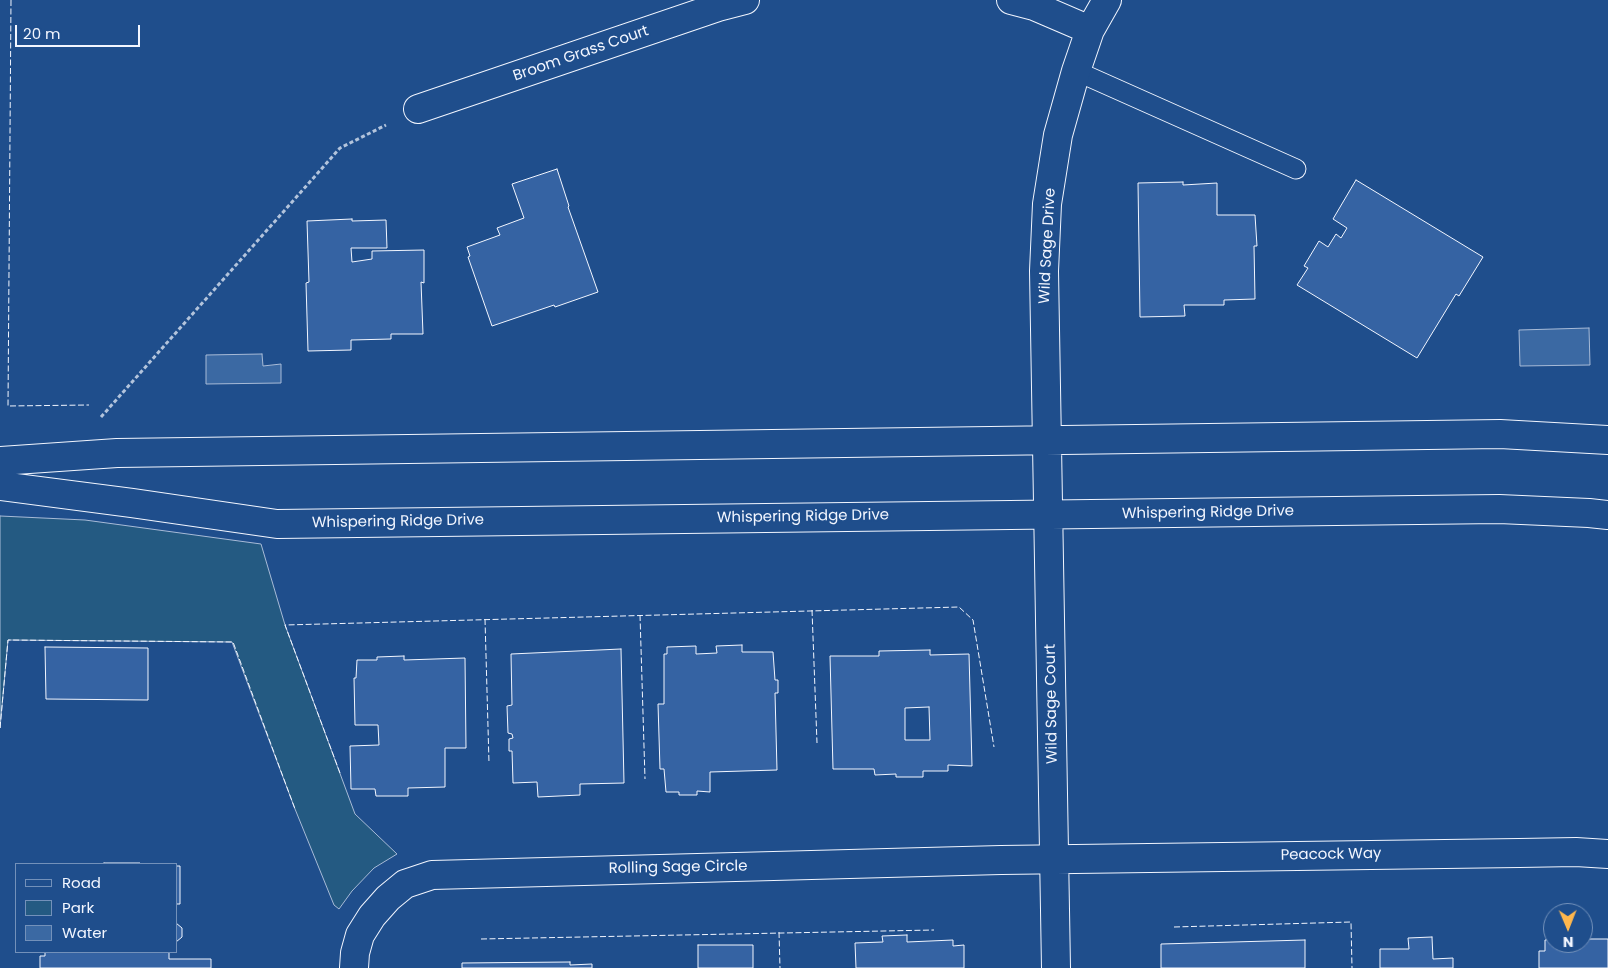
<!DOCTYPE html>
<html>
<head>
<meta charset="utf-8">
<style>
	body { margin:0 }
	#map { position:relative; width:1608px; height:968px; overflow:hidden; background:#1f4e8c; font-family:Poppins,sans-serif }
	canvas { display:block }
	.legend { position:absolute; left:15px; top:863px; width:162px; height:90px; box-sizing:border-box; background:#1f4e8c; border:1px solid #7391ba; margin:0; padding:6px 9px; list-style:none; font-size:15px; color:#f2f6ff }
	.legend li { display:flex; align-items:center; gap:10px; height:25px }
	.legend b { width:25px; border:1px solid #7391ba }
	.north { position:absolute; left:1543px; top:903px; width:50px; height:50px; box-sizing:border-box; background:#1f4e8c; border:1px solid #7391ba; border-radius:50%; rotate:179deg; font-size:14px; font-weight:700; line-height:20px; text-align:center; color:#f2f6ff }
	.north::after { content:''; display:block; margin:auto; width:18px; height:22px; background:#ffb74d; clip-path:polygon(50% 0,100% 100%,50% 72%,0 100%) }
	.scale { position:absolute; left:15px; top:25px; width:125px; height:22px; box-sizing:border-box; border:2px solid #f2f6ff; border-top:0; padding-left:6px; font-size:15px; line-height:18px; white-space:nowrap; color:#f2f6ff; -webkit-text-stroke:4px #1f4e8c; paint-order:stroke }
</style>
</head>
<body>
<div id="map">
<canvas width="1608" height="968"></canvas>
<ul class="legend">
<li><b style="height:6px;background:#1f4e8c"></b>Road</li>
<li><b style="height:14px;background:#245a82"></b>Park</li>
<li><b style="height:14px;background:#3b69a3"></b>Water</li>
</ul>
<div class="north">N</div>
<div class="scale">20 m</div>
</div>
<script>
const ctx = document.querySelector('canvas').getContext('2d');
ctx.lineJoin = 'round';
function fill(path, color) {
  ctx.fillStyle = color;
  ctx.fill(path, 'evenodd');
}
function poly(rows) {
  const path = new Path2D();
  for (const r of rows) {
    path.moveTo(r[0], r[1]);
    for (let i = 2; i < r.length; i += 2) path.lineTo(r[i], r[i + 1]);
  }
  return path;
}
function trace(path, color, width, dash) {
  ctx.strokeStyle = color;
  ctx.lineWidth = width;
  ctx.lineCap = dash ? 'butt' : 'round';
  ctx.setLineDash(dash || []);
  ctx.stroke(path);
}
function drawText(font, color, halo, rows, align = 'center') {
  ctx.font = font + ' Poppins,sans-serif';
  ctx.lineWidth = 4;
  ctx.setLineDash([]);
  ctx.textBaseline = 'middle';
  ctx.strokeStyle = halo;
  ctx.fillStyle = color;
  for (const [text, x, y, turn = 0] of rows) {
    ctx.save();
    ctx.translate(x, y);
    ctx.rotate((+turn || 0) * Math.PI / 180);
    ctx.textAlign = isNaN(turn) ? turn : align;
    if (halo) ctx.strokeText(text, 0, 0);
    ctx.fillText(text, 0, 0);
    ctx.restore();
  }
}
const green = poly([
	[0,516,85,520,261,544,285,625,355,814,397,854,374,868,352,891,339,909,334,905,295,809,232,642,8,640,0,728,0,516]
]);
fill(green, '#245a82');
trace(green, '#a8bbd7', 1);
const water = poly([
	[1589,328,1590,365,1520,366,1519,330,1589,328],
	[262,354,263,366,281,364,281,383,206,384,206,355,262,354]
]);
fill(water, '#3b69a3');
trace(water, '#a8bbd7', 1);
const building = poly([
	[557,169,569,206,568,207,598,292,555,307,554,305,492,326,468,257,470,256,467,247,500,235,497,228,524,218,512,184,557,169],
	[1356,180,1483,257,1459,296,1456,294,1417,358,1297,285,1308,268,1304,266,1319,241,1328,247,1336,234,1341,238,1347,228,1333,219,1356,180],
	[1183,182,1183,185,1217,183,1217,215,1255,215,1257,246,1254,246,1255,299,1224,300,1224,305,1184,305,1185,316,1140,317,1138,183,1183,182],
	[352,219,352,221,386,220,387,248,351,248,352,262,372,259,372,251,424,250,424,283,421,282,423,334,391,334,391,339,351,340,351,350,308,351,306,283,309,282,307,221,352,219],
	[742,645,742,652,773,652,775,680,778,680,778,693,775,693,777,770,710,772,710,792,697,791,697,795,679,795,679,792,666,792,664,769,660,769,658,704,664,704,664,654,667,654,667,647,696,646,696,654,717,653,716,646,742,645],
	[45,647,148,648,148,700,46,699,45,647],
	[621,649,624,783,580,784,580,795,538,797,537,782,513,783,512,751,509,751,509,739,513,738,512,734,508,733,507,706,512,705,511,654,621,649],
	[930,650,930,655,969,654,972,766,948,765,948,771,923,771,923,777,896,777,896,774,875,775,874,769,833,769,830,656,879,656,879,651,930,650],
	[929,707,930,740,905,740,905,708,929,707],
	[404,656,404,660,465,658,466,748,445,748,445,787,408,788,408,796,376,796,375,789,351,789,350,746,379,745,378,725,355,725,354,678,356,678,357,660,377,660,377,657,404,656],
	[104,863,140,863,140,864,104,864,104,863],
	[176,866,180,866,180,904,176,904,176,866],
	[176,923,182,928,182,937,176,942,176,923],
	[907,935,907,942,953,940,953,946,964,945,964,968,856,968,855,943,883,942,882,936,907,935],
	[1432,937,1433,959,1453,958,1453,968,1380,968,1380,949,1409,949,1408,938,1432,937],
	[1553,939,1553,943,1583,943,1583,939,1608,939,1608,968,1539,968,1539,951,1545,951,1545,940,1553,939],
	[1305,940,1305,968,1161,968,1161,944,1305,940],
	[698,945,753,945,753,968,698,968,698,945],
	[45,952,169,952,169,959,211,959,211,968,40,968,40,956,45,956,45,952],
	[570,962,570,965,592,964,592,968,462,968,462,963,570,962]
]);
fill(building, '#3563a3');
trace(building, '#f2f6ff', 1);
const service = poly([
	[1076,71,1296,169]
]);
const minor = poly([
	[1011,0,1034,6,1090,30],
	[418,109,718,7,745,0],
	[0,461,117,453,1500,434,1608,440],
	[0,486,132,503,277,524,1499,509,1589,513,1608,515],
	[354,968,355,953,360,935,372,916,388,898,405,884,432,875,1001,860,1519,853,1576,852,1608,854],
	[1056,968,1044,271,1047,204,1058,135,1076,71,1090,30,1107,0]
]);
trace(service, '#f2f6ff', 21);
trace(minor, '#f2f6ff', 30);
trace(poly([
	[101,417,340,148,386,125]
]), '#b3c4dc', 3, [4, 2.5]);
trace(service, '#1f4e8c', 19);
trace(minor, '#1f4e8c', 28);
trace(poly([
	[11,0,8,406,89,405],
	[812,610,817,743],
	[640,615,645,779],
	[485,619,489,763],
	[0,728,8,640,233,642,295,809],
	[340,773,285,625,959,607,973,620,994,747],
	[1174,927,1351,922,1352,968],
	[779,932,780,968],
	[481,939,934,930]
]), '#f2f6ff', 1, [6, 2.5]);
drawText('15px', '#f2f6ff', '#1f4e8c', [
	["Broom Grass Court",581,54,-19],
	["Wild Sage Drive",1048,246,-87],
	["Whispering Ridge Drive",1208,513,-1],
	["Whispering Ridge Drive",803,517,-1],
	["Whispering Ridge Drive",398,522,-1],
	["Wild Sage Court",1052,704,-91],
	["Peacock Way",1331,855,-1],
	["Rolling Sage Circle",678,868,-1]
]);
</script>
</body>
</html>
